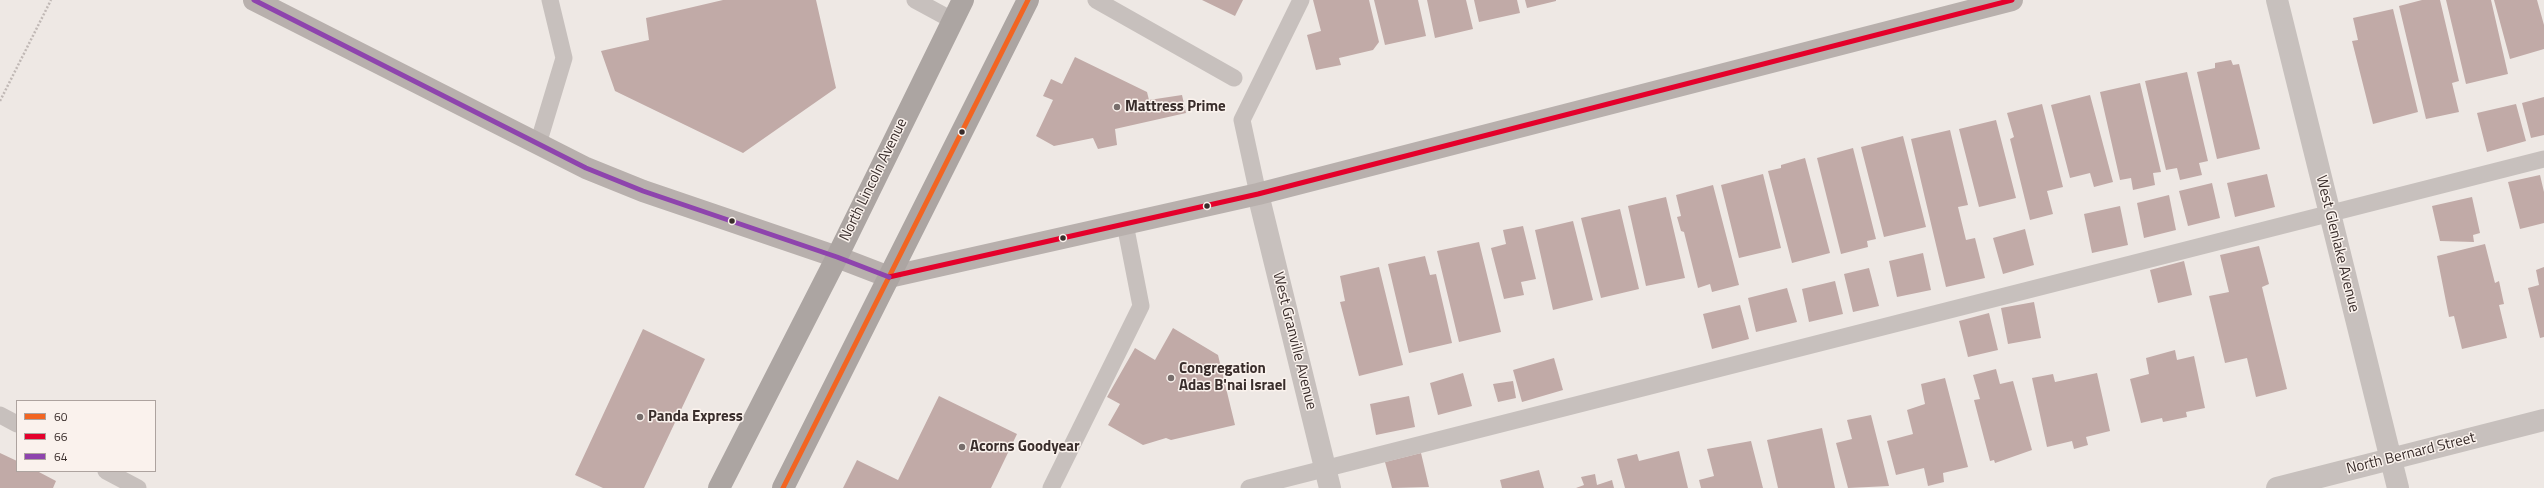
<!DOCTYPE html>
<html>
<head>
<meta charset="utf-8">
<style>
	body { margin:0 }
	#map { position:relative; width:2544px; height:488px; overflow:hidden; background:#eee8e4; font-family:"Titillium Web",sans-serif }
	canvas { display:block }
	.legend { position:absolute; left:16px; top:400px; width:140px; height:72px; box-sizing:border-box; background:#faf2ed; border:1px solid #ada39f; margin:0; padding:5px 7px; list-style:none; font-size:12px; color:#392d2b }
	.legend li { display:flex; align-items:center; gap:8px; height:20px }
	.legend b { width:20px; border:1px solid #ada39f }
</style>
</head>
<body>
<div id="map">
<canvas width="2544" height="488"></canvas>
<ul class="legend">
<li><b style="height:5px;background:#f26522"></b>60</li>
<li><b style="height:5px;background:#e4002b"></b>66</li>
<li><b style="height:5px;background:#8e44ad"></b>64</li>
</ul>
</div>
<script>
const ctx = document.querySelector('canvas').getContext('2d');
ctx.lineJoin = 'round';
function fill(path, color) {
  ctx.fillStyle = color;
  ctx.fill(path, 'evenodd');
}
function poly(rows) {
  const path = new Path2D();
  for (const r of rows) {
    path.moveTo(r[0], r[1]);
    for (let i = 2; i < r.length; i += 2) path.lineTo(r[i], r[i + 1]);
  }
  return path;
}
function trace(path, color, width, dash) {
  ctx.strokeStyle = color;
  ctx.lineWidth = width;
  ctx.lineCap = dash ? 'butt' : 'round';
  ctx.setLineDash(dash || []);
  ctx.stroke(path);
}
function drawText(font, color, halo, rows, align = 'center') {
  ctx.font = font + ' "Titillium Web",sans-serif';
  ctx.lineWidth = 3;
  ctx.setLineDash([]);
  ctx.textBaseline = 'middle';
  ctx.strokeStyle = halo;
  ctx.fillStyle = color;
  for (const [text, x, y, turn = 0] of rows) {
    ctx.save();
    ctx.translate(x, y);
    ctx.rotate((+turn || 0) * Math.PI / 180);
    ctx.textAlign = isNaN(turn) ? turn : align;
    if (halo) ctx.strokeText(text, 0, 0);
    ctx.fillText(text, 0, 0);
    ctx.restore();
  }
}
fill(poly([
	[723,0,816,0,836,88,743,153,615,91,601,51,649,40,646,18],
	[1202,0,1243,0,1235,16],
	[1313,0,1369,0,1379,42,1373,50,1339,58,1341,65,1316,70,1307,35,1321,31],
	[1374,0,1418,0,1426,36,1385,45],
	[1427,0,1466,0,1473,29,1435,38],
	[1474,0,1517,0,1520,13,1479,22],
	[1525,0,1556,0,1556,1,1527,8],
	[2422,0,2440,0,2459,81,2452,83,2459,112,2426,119,2399,6],
	[2446,0,2491,0,2508,74,2466,84],
	[2494,0,2537,0,2544,25,2544,49,2510,59],
	[2393,9,2418,112,2373,124,2352,41,2358,40,2353,18],
	[1075,57,1147,92,1149,100,1182,95,1186,113,1115,129,1117,145,1098,149,1093,138,1054,146,1036,136,1053,100,1043,96,1051,79,1062,84],
	[2231,60,2233,65,2239,64,2260,149,2217,159,2197,72,2215,68,2215,63],
	[2187,72,2208,161,2199,163,2202,175,2180,180,2177,168,2166,170,2145,81],
	[2140,83,2161,172,2153,173,2155,185,2133,190,2131,178,2120,180,2100,92],
	[2090,95,2113,182,2094,187,2090,173,2070,178,2051,105],
	[2544,97,2544,135,2531,138,2522,103],
	[2042,104,2063,187,2047,191,2053,214,2030,220,2010,139,2014,137,2007,113],
	[2516,104,2526,141,2487,152,2477,113],
	[1996,120,2016,198,1979,207,1959,129],
	[1950,130,1968,205,1958,207,1966,240,1975,238,1985,278,1946,287,1911,139],
	[1903,136,1926,227,1884,237,1861,147],
	[1853,148,1876,239,1867,241,1868,247,1841,254,1817,158],
	[1805,158,1830,253,1792,263,1768,171,1781,168,1781,165],
	[1763,174,1781,248,1739,258,1721,185],
	[2267,174,2275,207,2235,217,2227,183],
	[2540,175,2544,192,2544,223,2520,229,2508,182],
	[2212,183,2220,218,2188,226,2179,191],
	[1713,185,1739,285,1712,292,1710,284,1698,288,1684,232,1681,231,1677,217,1681,216,1676,195],
	[2169,195,2176,230,2144,238,2137,203],
	[1666,197,1685,278,1646,286,1628,206],
	[2472,197,2480,233,2473,235,2474,242,2440,241,2432,206],
	[2120,206,2128,245,2092,253,2084,214],
	[1620,209,1639,289,1601,298,1581,218],
	[1573,221,1593,300,1553,310,1535,230],
	[1523,226,1536,279,1521,282,1524,295,1504,299,1491,248,1506,244,1503,230],
	[2025,229,2034,265,2003,274,1993,238],
	[1479,242,1501,332,1459,342,1437,251],
	[2485,244,2495,283,2499,281,2504,304,2499,305,2507,338,2462,349,2454,316,2449,317,2437,256],
	[2259,246,2269,284,2262,287,2287,389,2256,397,2247,358,2225,363,2209,296,2229,292,2220,255],
	[1923,253,1931,290,1897,297,1889,261],
	[1425,256,1430,275,1436,274,1452,343,1409,353,1388,264],
	[2184,261,2192,295,2158,303,2150,270],
	[1379,267,1403,365,1359,376,1340,302,1345,301,1340,276],
	[2544,267,2544,337,2540,338,2528,288,2539,285,2536,270],
	[1869,268,1879,306,1853,312,1844,274],
	[1835,281,1843,314,1809,322,1802,289],
	[1787,288,1797,322,1756,332,1748,298],
	[2034,302,2041,338,2008,344,2001,308],
	[1740,305,1749,339,1712,349,1703,314],
	[1989,313,1998,350,1968,357,1959,321],
	[1173,328,1218,355,1235,425,1171,440,1166,438,1143,445,1108,425,1120,404,1107,397,1135,348,1155,360],
	[643,329,705,359,644,488,603,488,575,475],
	[2175,350,2177,360,2194,356,2205,408,2186,412,2187,417,2163,422,2162,418,2141,423,2130,379,2149,374,2146,358],
	[1554,358,1563,390,1522,402,1513,370],
	[1996,369,2000,384,2013,381,2032,450,1995,463,1994,460,1990,461,1974,400,1980,399,1973,375],
	[1463,373,1472,406,1438,415,1430,383],
	[2097,373,2110,431,2086,437,2088,445,2074,449,2072,441,2047,447,2032,378,2053,374,2055,382],
	[1945,378,1968,467,1943,473,1944,482,1928,486,1924,468,1896,475,1887,441,1913,434,1907,410,1925,404,1921,384],
	[1513,381,1516,398,1498,402,1493,384],
	[939,396,1017,434,991,488,843,488,857,460,898,480],
	[1409,396,1415,427,1376,435,1370,404],
	[1871,415,1889,486,1848,488,1836,443,1852,439,1847,420],
	[1822,428,1835,488,1778,488,1767,440],
	[1751,441,1763,488,1701,488,1699,480,1714,476,1707,449],
	[1679,451,1688,488,1625,488,1617,459,1637,454,1639,461],
	[0,453,17,461,17,471,37,471,56,481,53,488,0,488],
	[1421,453,1429,487,1392,488,1385,462],
	[1539,470,1544,488,1502,488,1500,480],
	[1595,474,1597,485,1612,480,1614,488,1576,488,1584,485,1581,477]
]), '#c1aaa7');
trace(poly([
	[0,101,51,0]
]), '#c0b8b5', 2.5, [2, 2]);
trace(poly([
	[915,0,952,20],
	[1096,0,1234,78],
	[538,144,564,58,550,0],
	[1258,194,1242,120,1301,0],
	[0,415,17,424],
	[106,471,138,488],
	[1051,488,1141,306,1125,224],
	[1249,488,2544,159]
]), '#c7c0bd', 17);
trace(poly([
	[2277,0,2398,488],
	[1258,194,1330,488],
	[2277,488,2544,420]
]), '#c7c0bd', 22);
trace(poly([
	[254,0,586,168,643,191,837,257,889,277,1258,194,2012,0]
]), '#b8b0ad', 22);
trace(poly([
	[719,488,837,257,963,0],
	[783,488,1028,0]
]), '#aca5a2', 22);
trace(poly([
	[783,488,1028,0]
]), '#f26522', 5);
trace(poly([
	[889,277,1258,194,2012,0]
]), '#e4002b', 5);
trace(poly([
	[254,0,586,168,643,191,837,257,889,277]
]), '#8e44ad', 5);
for (const [x, y, r, color] of [
	[1117,107,4,"#786e6c"],
	[962,132,3.5,"#392d2b"],
	[1207,206,3.5,"#392d2b"],
	[732,221,3.5,"#392d2b"],
	[1063,238,3.5,"#392d2b"],
	[1171,378,4,"#786e6c"],
	[640,417,4,"#786e6c"],
	[962,447,4,"#786e6c"]
]) {
  const dot = new Path2D();
  dot.arc(x, y, r, 0, 2 * Math.PI);
  ctx.fillStyle = color;
  ctx.fill(dot);
  trace(dot, '#faf2ed', 1.5);
}
drawText('bold 15px', '#392d2b', '#faf2ed', [
	["Mattress Prime",1125,107],
	["Congregation",1179,369],
	["Adas B'nai Israel",1179,386],
	["Panda Express",648,417],
	["Acorns Goodyear",970,447]
], 'left');
drawText('15px', '#392d2b', '#faf2ed', [
	["North Lincoln Avenue",874,180,-64],
	["West Glenlake Avenue",2337,244,76],
	["West Granville Avenue",1294,341,76],
	["North Bernard Street",2411,454,-14]
]);
</script>
</body>
</html>
